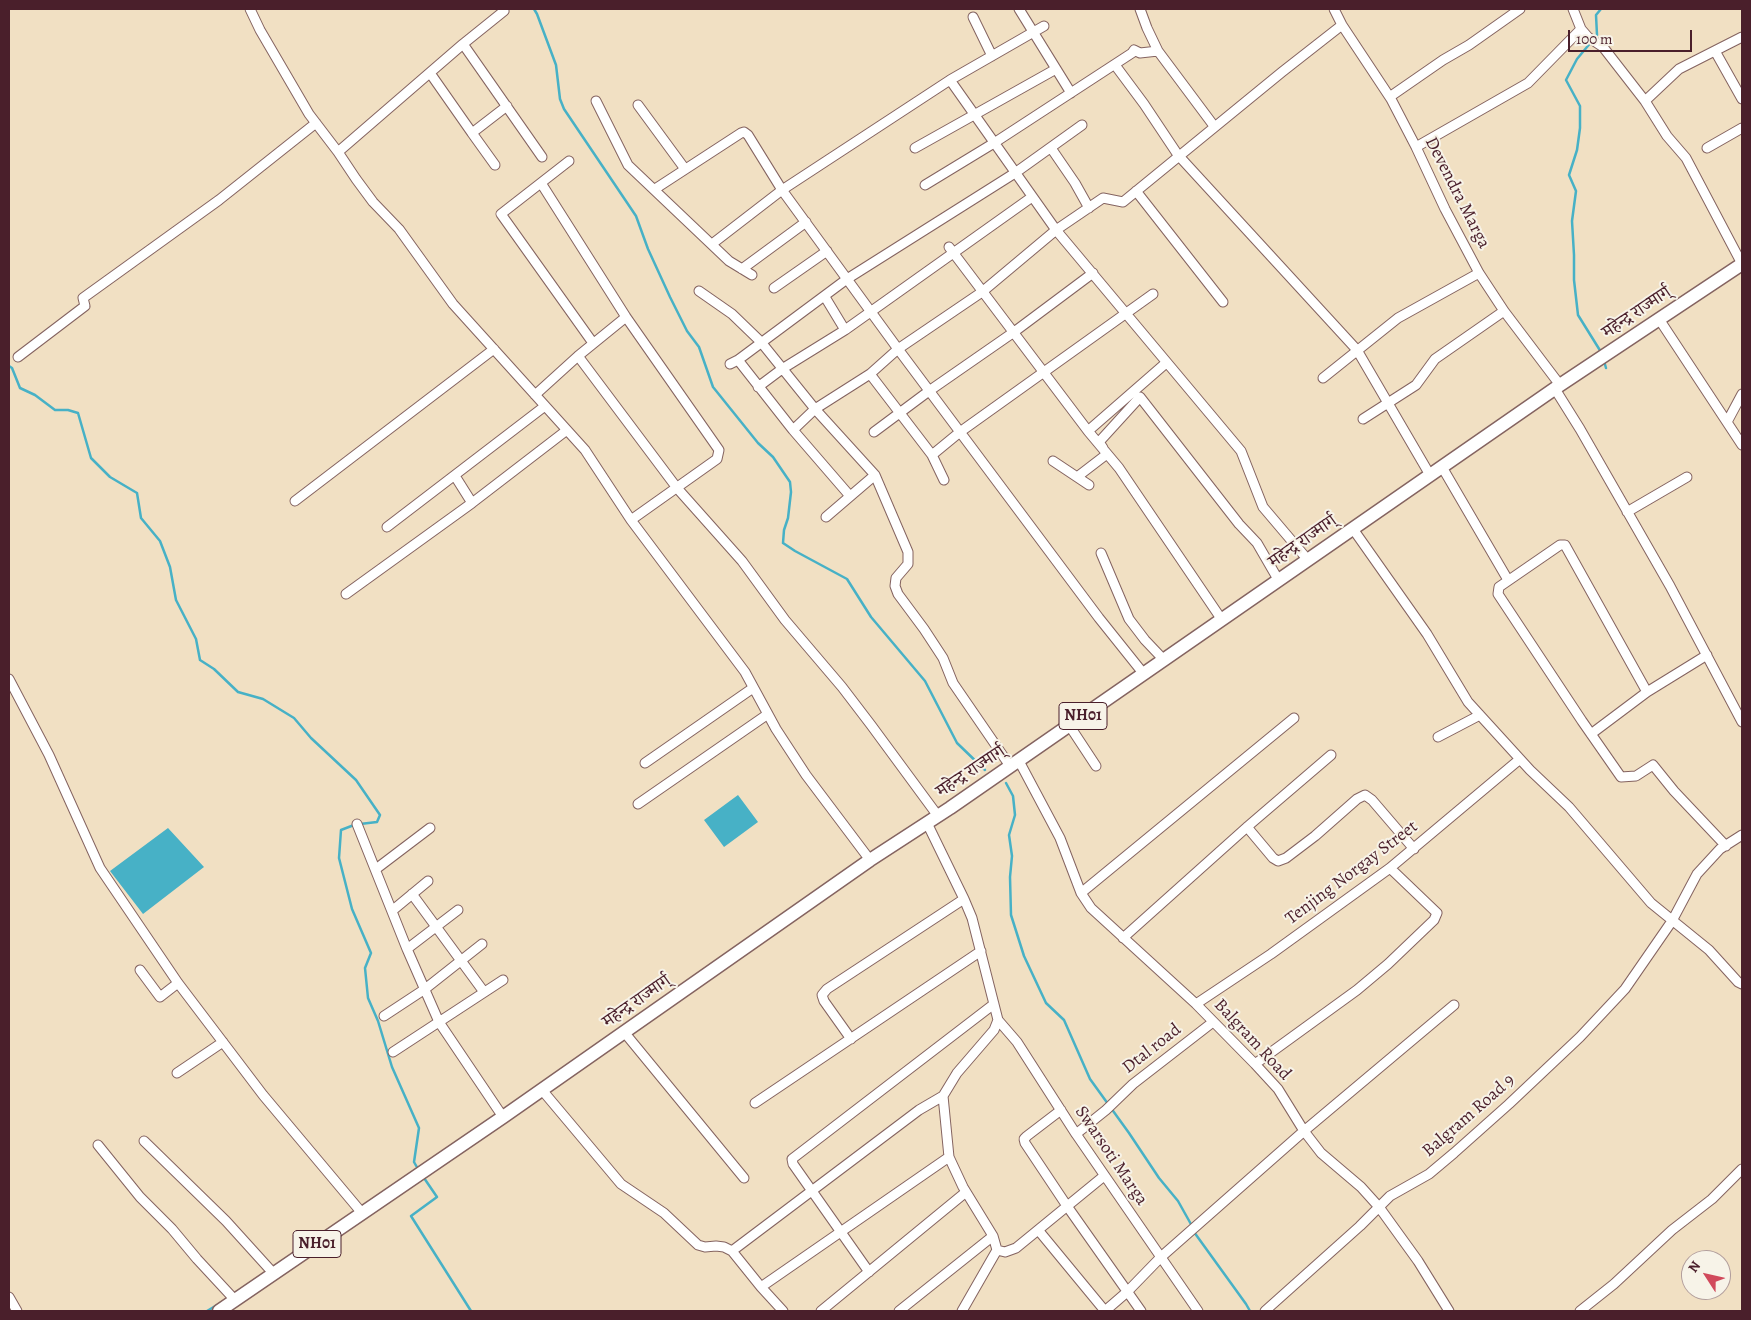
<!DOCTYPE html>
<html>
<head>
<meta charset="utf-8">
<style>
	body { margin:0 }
	#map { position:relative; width:1751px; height:1320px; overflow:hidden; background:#f1e0c3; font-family:Alegreya,serif }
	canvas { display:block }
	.frame { position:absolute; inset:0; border:10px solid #4a1f2b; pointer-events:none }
	.north { position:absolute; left:1681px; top:1250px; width:50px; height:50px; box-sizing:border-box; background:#f7f3e8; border:1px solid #b29e9c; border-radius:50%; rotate:305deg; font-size:14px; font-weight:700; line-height:20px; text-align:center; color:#4a1f2b }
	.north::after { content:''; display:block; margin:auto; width:18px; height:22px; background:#d1495b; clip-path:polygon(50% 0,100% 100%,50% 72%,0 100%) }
	.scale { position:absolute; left:1568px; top:30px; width:124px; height:22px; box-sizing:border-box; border:2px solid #4a1f2b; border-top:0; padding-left:6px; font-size:15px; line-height:18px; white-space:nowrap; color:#4a1f2b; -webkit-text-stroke:4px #f7f3e8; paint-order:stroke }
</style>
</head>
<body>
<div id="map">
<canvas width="1751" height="1320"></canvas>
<div class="frame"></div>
<div class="north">N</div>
<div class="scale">100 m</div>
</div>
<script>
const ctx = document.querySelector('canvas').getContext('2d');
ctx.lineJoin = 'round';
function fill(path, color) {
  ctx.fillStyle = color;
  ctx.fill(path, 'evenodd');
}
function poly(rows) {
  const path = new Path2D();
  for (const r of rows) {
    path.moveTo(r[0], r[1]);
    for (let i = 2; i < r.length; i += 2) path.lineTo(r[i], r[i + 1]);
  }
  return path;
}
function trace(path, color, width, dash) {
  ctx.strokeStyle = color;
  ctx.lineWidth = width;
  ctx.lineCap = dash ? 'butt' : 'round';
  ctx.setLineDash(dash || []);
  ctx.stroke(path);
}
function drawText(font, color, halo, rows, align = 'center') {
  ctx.font = font + ' Alegreya,"Noto Serif Devanagari",serif';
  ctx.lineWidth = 4;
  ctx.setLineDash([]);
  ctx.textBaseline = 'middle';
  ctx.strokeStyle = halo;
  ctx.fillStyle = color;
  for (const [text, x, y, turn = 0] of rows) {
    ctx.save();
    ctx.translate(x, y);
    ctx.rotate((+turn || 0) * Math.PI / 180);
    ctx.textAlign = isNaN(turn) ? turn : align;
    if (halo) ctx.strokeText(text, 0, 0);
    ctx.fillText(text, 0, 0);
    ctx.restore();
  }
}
fill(poly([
	[738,795,758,822,724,847,704,820],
	[168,828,204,867,143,914,110,871]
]), '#47b1c6');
trace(poly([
	[534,9,537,14,556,65,560,99,564,109,636,216,648,249,670,297,687,331,699,347,713,387,758,443,773,457,790,482,791,492,788,518,784,530,783,543,795,551,847,579,871,617,925,681,957,743,985,770],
	[1601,352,1578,315,1574,280,1574,255,1572,221,1576,191,1569,175,1577,150,1580,128,1580,106,1566,80,1577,59,1597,35,1596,15,1601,9],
	[1604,361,1606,368],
	[9,366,12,368,20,388,35,395,55,410,68,410,78,413,91,458,110,477,137,493,141,518,160,541,170,567,176,600,196,639,200,660,214,669,238,692,263,699,294,718,311,738,356,780,380,815,377,822,360,824],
	[1006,783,1013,796,1015,815,1009,835,1012,856,1010,877,1011,915,1024,956,1046,1003,1064,1020,1090,1079,1129,1133,1159,1178,1178,1201,1192,1226],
	[354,825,341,830,339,858,352,909,371,953,365,968,368,998,378,1021,392,1067,419,1128,414,1162,418,1169],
	[422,1175,437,1197,411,1216,471,1311],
	[1194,1232,1246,1304,1250,1311],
	[207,1311,217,1305]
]), '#47b1c6', 2.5);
const minor = poly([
	[250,9,260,30,309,114,338,152,356,179,373,202,399,229,453,304,585,450,631,520,745,672,776,729,806,775,870,860],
	[503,9,504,11,463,44,542,157],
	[1019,9,1071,93],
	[1140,9,1147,28,1158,51,1214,126],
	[1334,9,1342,25,1391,99,1416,147,1445,209,1479,273,1504,311,1560,385],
	[1573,9,1581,29,1588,37,1603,47,1645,101,1667,136,1686,158,1742,264],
	[973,17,992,56],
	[1715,51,1742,99],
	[1115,65,1144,104,1178,155,1357,350,1430,475],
	[430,73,472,133],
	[950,80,1056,230,1241,451,1263,507,1308,560],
	[1391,99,1391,96,1443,60,1469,45,1520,9],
	[596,101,628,165,729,261,752,275],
	[1645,101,1679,69,1742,37],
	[638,105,685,169],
	[1416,147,1528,83,1581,29],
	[915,148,1056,69],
	[1051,148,1075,183,1089,208],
	[1707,148,1742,128],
	[338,152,463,44],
	[569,161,501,214,593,343],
	[495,165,472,133,507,106],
	[541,183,626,317,719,450,717,459,631,520],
	[925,185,994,143,1132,53,1134,50,1140,53,1158,51],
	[655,189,741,133,744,132,748,135,782,190,898,349,1099,618,1143,673],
	[1136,191,1223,302],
	[712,244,782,190,950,80,1044,26],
	[949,247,1088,431,1119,468,1222,620],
	[742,269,806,222],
	[774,288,827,251],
	[699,291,732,314,761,342,815,409,875,475,908,552,908,564,896,578,895,586,898,594,924,629,943,658,953,683,1010,766],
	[825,297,845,330],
	[1659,319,1742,445],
	[578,356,677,488,742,561,785,620,842,687,871,725,938,816],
	[18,357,85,306,83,298,219,200,316,123],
	[738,360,793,430,850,496],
	[730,364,738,360,847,279,1015,173,1082,125],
	[870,374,932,455,944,480],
	[1323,378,1398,318,1479,273],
	[758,387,782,369,845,330,1032,197],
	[1555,389,1580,429,1670,586,1742,722],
	[535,395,578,356,626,317],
	[1363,419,1416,385,1435,359,1504,311],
	[1727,422,1742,394],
	[793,430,815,409,870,374,898,349,982,292,1056,230,1103,198,1123,202,1282,72,1342,25],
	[1088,431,1166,363],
	[874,432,929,391,1014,332,1093,273],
	[1103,448,1099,442,1140,397,1239,524,1257,543,1279,581],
	[932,455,960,432,1153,294],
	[1053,461,1077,477,1107,454],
	[1442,467,1508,580],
	[455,476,472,503],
	[1077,477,1089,485],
	[295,501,494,349],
	[1627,512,1687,477],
	[826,517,875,475],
	[387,527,545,406],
	[1353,529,1427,634,1468,702,1530,770,1569,807,1651,903,1709,950,1738,982,1742,984],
	[1101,553,1129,619,1145,640,1164,660],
	[346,594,472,503,567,430],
	[9,679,49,755,100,868,178,983,263,1095,362,1213],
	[1647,692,1565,545,1560,545,1499,587,1498,594,1582,721,1621,777,1636,776,1653,765,1674,791,1726,846],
	[1069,725,1096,766],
	[1591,734,1647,692,1707,655],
	[1438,737,1480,715],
	[1019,761,1060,838,1081,893,1091,908,1196,1004,1255,1064,1278,1089,1304,1131,1161,1257,1127,1292,1105,1311,1039,1231],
	[645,763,753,688],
	[638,804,768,714],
	[927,823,964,899,972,918,998,1020,994,1030,957,1073,943,1096,949,1157,963,1187,993,1236,997,1250,962,1311],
	[357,824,407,949,439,1022,503,1117],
	[1247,827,1273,858,1278,861,1286,858,1315,836,1357,799,1365,795,1372,800,1414,849],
	[376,869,430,828],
	[1081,893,1294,718],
	[412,894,484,992],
	[393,910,428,881],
	[1123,938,1247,827,1331,755],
	[407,949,458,910],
	[140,970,160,997,178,983],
	[1196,1004,1271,954,1390,868,1520,759],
	[384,1016,425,989,482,944],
	[998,1020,1017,1042,1076,1134,1198,1311],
	[624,1032,744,1178],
	[851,1039,824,1001,822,995,827,989,964,899],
	[393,1052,503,980],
	[1255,1064,1357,990,1388,964,1434,920,1437,913,1390,868],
	[177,1073,223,1042],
	[542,1090,621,1184,664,1213,698,1245,705,1247,716,1246,724,1247,732,1251,761,1287,783,1311],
	[755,1103,981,951],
	[1061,1110,1027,1136,1024,1139,1025,1143,1067,1206,1141,1311],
	[1076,1134,1106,1110,1133,1084,1213,1022],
	[144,1141,226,1221,274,1274],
	[98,1145,140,1197,172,1229,197,1259,235,1300],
	[997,1250,1005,1252,1016,1248,1104,1176],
	[732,1251,919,1110,943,1096],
	[869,1272,793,1164,792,1159,994,1004],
	[761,1287,949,1157],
	[9,1297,17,1311],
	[821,1311,966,1192],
	[899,1311,993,1236],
	[1265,1311,1360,1226,1390,1196,1429,1174,1454,1153,1509,1104,1580,1037,1625,989,1672,921,1697,874,1720,849,1742,835],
	[1449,1311,1418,1261,1379,1207,1361,1187,1321,1153,1304,1131,1454,1005],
	[1580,1311,1614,1284,1672,1230,1712,1199,1742,1169]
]);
const highway = poly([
	[219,1311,503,1117,870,860,950,808,1560,385,1742,264]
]);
trace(minor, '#846360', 11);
trace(highway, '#846360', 15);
trace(minor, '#fff', 9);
trace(highway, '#fff', 12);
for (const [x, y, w] of [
	[1083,716,48],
	[317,1244,48]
]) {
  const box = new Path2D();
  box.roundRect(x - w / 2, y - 13.5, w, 27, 4);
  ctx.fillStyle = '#f7f3e8';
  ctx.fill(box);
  trace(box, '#4a1f2b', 1);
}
drawText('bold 16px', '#4a1f2b', null, [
	["NH01",1083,716],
	["NH01",317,1244]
]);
drawText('18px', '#4a1f2b', '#f7f3e8', [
	["Devendra Marga",1457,193,63],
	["महेन्द्र राज्मार्ग्",1637,313,-34],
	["महेन्द्र राज्मार्ग्",1303,542,-35],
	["महेन्द्र राज्मार्ग्",971,772,-34],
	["Tenjing Norgay Street",1352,873,-37],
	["महेन्द्र राज्मार्ग्",637,1002,-35],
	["Balgram Road",1252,1040,47],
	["Dtal road",1152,1049,-38],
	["Balgram Road 9",1469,1116,-41],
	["Swarsoti Marga",1111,1156,56]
]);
</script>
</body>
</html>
